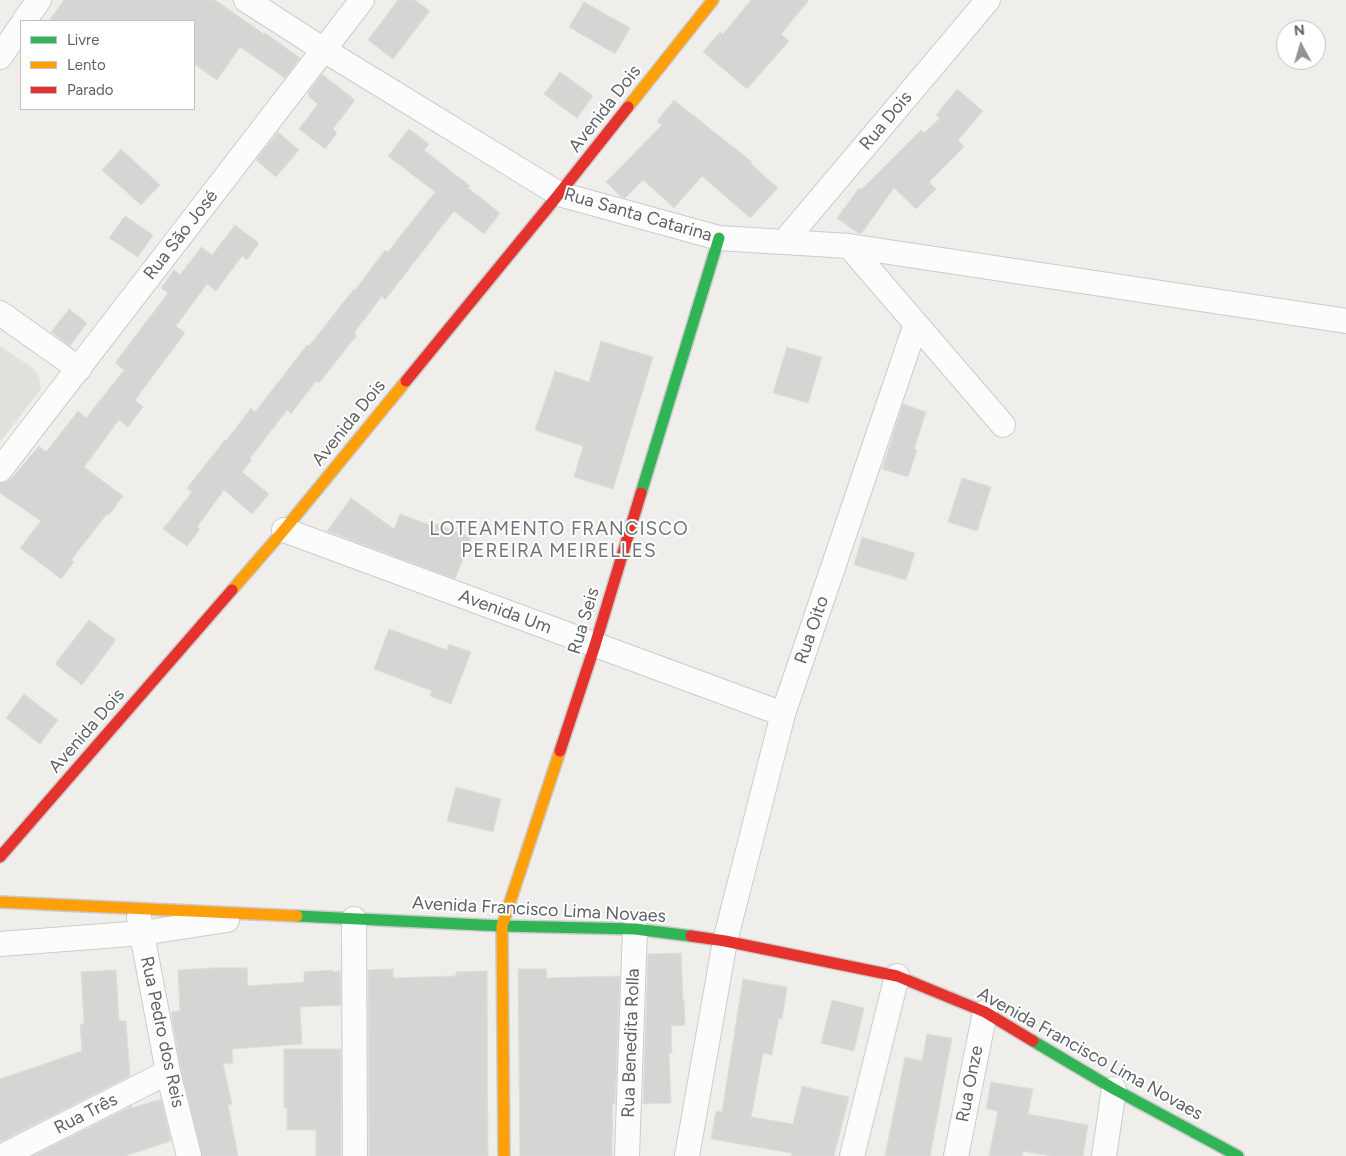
<!DOCTYPE html>
<html>
<head>
<meta charset="utf-8">
<style>
	body { margin:0 }
	#map { position:relative; width:1346px; height:1156px; overflow:hidden; background:#efeeea; font-family:Figtree,sans-serif }
	canvas { display:block }
	.legend { position:absolute; left:20px; top:20px; width:175px; height:90px; box-sizing:border-box; background:#fff; border:1px solid #bfc1c3; margin:0; padding:6px 9px; list-style:none; font-size:15px; color:#5f6368 }
	.legend li { display:flex; align-items:center; gap:10px; height:25px }
	.legend b { width:25px; border:1px solid #bfc1c3 }
	.north { position:absolute; left:1276px; top:20px; width:50px; height:50px; box-sizing:border-box; background:#fff; border:1px solid #bfc1c3; border-radius:50%; rotate:354deg; font-size:14px; font-weight:700; line-height:20px; text-align:center; color:#5f6368 }
	.north::after { content:''; display:block; margin:auto; width:18px; height:22px; background:#919496; clip-path:polygon(50% 0,100% 100%,50% 72%,0 100%) }
</style>
</head>
<body>
<div id="map">
<canvas width="1346" height="1156"></canvas>
<ul class="legend">
<li><b style="height:6px;background:#30b455"></b>Livre</li>
<li><b style="height:6px;background:#ff9f0a"></b>Lento</li>
<li><b style="height:6px;background:#e5322d"></b>Parado</li>
</ul>
<div class="north">N</div>
</div>
<script>
const ctx = document.querySelector('canvas').getContext('2d');
ctx.lineJoin = 'round';
function fill(path, color) {
  ctx.fillStyle = color;
  ctx.fill(path, 'evenodd');
}
function poly(rows) {
  const path = new Path2D();
  for (const r of rows) {
    path.moveTo(r[0], r[1]);
    for (let i = 2; i < r.length; i += 2) path.lineTo(r[i], r[i + 1]);
  }
  return path;
}
function trace(path, color, width, dash) {
  ctx.strokeStyle = color;
  ctx.lineWidth = width;
  ctx.lineCap = dash ? 'butt' : 'round';
  ctx.setLineDash(dash || []);
  ctx.stroke(path);
}
function drawText(font, color, halo, rows, align = 'center') {
  ctx.font = font + ' Figtree,sans-serif';
  ctx.lineWidth = 4;
  ctx.setLineDash([]);
  ctx.textBaseline = 'middle';
  ctx.strokeStyle = halo;
  ctx.fillStyle = color;
  for (const [text, x, y, turn = 0] of rows) {
    ctx.save();
    ctx.translate(x, y);
    ctx.rotate((+turn || 0) * Math.PI / 180);
    ctx.textAlign = isNaN(turn) ? turn : align;
    if (halo) ctx.strokeText(text, 0, 0);
    ctx.fillText(text, 0, 0);
    ctx.restore();
  }
}
fill(poly([
	[0,346,33,368,39,377,41,389,0,442]
]), '#e2e0da');
const building = poly([
	[64,0,215,0,264,34,265,33,300,58,285,78,240,47,217,80,194,64,194,21,49,21,64,0],
	[398,0,415,0,430,11,393,59,368,40,398,0],
	[751,0,809,0,781,34,789,41,747,89,703,52,720,32,723,34,751,0],
	[584,2,630,28,615,54,569,27,584,2],
	[560,72,593,96,577,118,544,94,560,72],
	[322,74,355,100,333,129,337,133,325,149,299,129,318,104,308,96,309,94,308,93,322,74],
	[957,89,983,111,958,140,964,147,929,182,936,189,916,209,894,188,861,234,858,233,837,218,859,188,861,190,921,130,924,133,940,118,936,115,957,89],
	[674,100,752,162,751,164,778,188,750,218,702,176,674,208,643,180,625,198,621,197,606,182,662,125,657,121,674,100],
	[409,129,429,144,424,150,470,186,468,188,500,213,484,234,454,211,385,300,382,296,354,333,357,335,319,383,316,381,291,414,287,410,250,458,252,460,242,472,269,494,252,514,224,490,197,527,200,529,187,546,163,529,192,492,187,488,225,440,226,441,251,408,255,412,307,345,309,346,354,289,355,290,385,250,388,252,435,192,388,156,409,129],
	[278,132,299,150,276,177,256,160,278,132],
	[121,149,160,185,141,205,102,170,121,149],
	[125,216,153,235,138,257,109,238,125,216],
	[235,225,259,243,247,260,242,256,216,291,207,284,176,326,185,333,135,400,143,407,128,427,119,420,84,467,123,496,109,515,107,514,71,560,74,562,61,579,20,548,41,521,0,493,0,483,6,482,11,479,39,446,46,452,78,411,86,418,124,370,115,363,168,293,161,288,174,270,180,275,201,247,212,255,235,225],
	[69,309,87,323,70,346,51,332,69,309],
	[601,341,653,357,613,489,574,477,583,446,535,430,555,371,589,382,601,341],
	[787,347,822,357,808,403,773,393,787,347],
	[903,404,926,412,914,449,917,450,908,477,882,469,903,404],
	[962,478,991,487,977,531,948,522,962,478],
	[351,498,394,529,400,514,432,526,433,523,471,537,455,579,327,531,351,498],
	[862,537,915,553,906,580,854,565,862,537],
	[89,620,116,640,82,685,55,664,89,620],
	[389,629,447,650,449,644,471,652,451,704,430,696,432,691,374,669,389,629],
	[24,694,58,720,40,744,6,718,24,694],
	[456,787,501,799,493,832,447,821,456,787],
	[681,953,683,1000,684,1000,685,1025,671,1026,672,1053,669,1053,671,1103,643,1104,648,954,681,953],
	[213,968,247,968,248,986,304,982,304,972,333,970,333,972,340,971,341,1005,300,1007,302,1044,232,1049,233,1063,223,1064,232,1104,228,1105,238,1156,202,1156,181,1069,171,1012,180,1011,178,970,213,968],
	[393,969,393,978,456,976,456,972,487,971,488,1156,369,1156,368,970,393,969],
	[518,969,546,969,547,978,620,976,615,1104,612,1105,613,1136,612,1136,612,1156,520,1156,518,969],
	[116,970,119,1021,126,1021,130,1076,0,1142,0,1079,82,1051,80,1024,84,1024,81,972,116,970],
	[743,979,787,987,782,1019,779,1018,772,1055,763,1053,751,1117,793,1124,802,1086,849,1097,834,1156,791,1156,792,1153,711,1139,716,1111,722,1112,743,979],
	[832,1000,864,1008,854,1051,821,1043,832,1000],
	[927,1034,952,1038,930,1156,885,1156,905,1057,922,1061,927,1034],
	[284,1049,341,1049,341,1156,316,1156,316,1130,287,1130,287,1108,284,1108,284,1049],
	[991,1082,1033,1089,1028,1114,1088,1125,1083,1156,1051,1156,1023,1151,1022,1156,989,1156,998,1111,986,1109,991,1082],
	[161,1099,171,1141,125,1156,33,1156,132,1106,132,1108,161,1099]
]);
fill(building, '#d6d5d3');
trace(building, '#deddd9', 1);
const street = poly([
	[246,0,324,50,559,194,719,238,849,246,1003,425],
	[24,21,39,0],
	[0,57,21,26],
	[784,242,988,0],
	[849,246,1346,321],
	[0,313,79,369],
	[0,470,362,0],
	[284,530,783,714],
	[139,918,168,1072,189,1156],
	[354,919,355,1156],
	[0,944,142,933,227,920],
	[3,1156,168,1072],
	[627,1156,635,929],
	[687,1156,725,941,783,714,916,324],
	[852,1156,897,976],
	[956,1156,985,1012],
	[1104,1156,1114,1089]
]);
const fast = poly([
	[641,493,719,238],
	[297,916,502,926,635,929,691,936],
	[1033,1041,1114,1089,1238,1156]
]);
const slow = poly([
	[628,107,713,0],
	[232,590,284,530,406,381],
	[0,902,297,916],
	[504,1156,502,926,560,751]
]);
const jam = poly([
	[406,381,559,194,628,107],
	[560,751,595,645,641,493],
	[0,857,232,590],
	[691,936,725,941,897,976,985,1012,1033,1041]
]);
trace(street, '#cbcccc', 26);
trace(fast, '#cacacb', 14);
trace(slow, '#cacacb', 14);
trace(jam, '#cacacb', 14);
trace(street, '#fdfcfc', 24);
trace(fast, '#30b455', 11);
trace(slow, '#ff9f0a', 11);
trace(jam, '#e5322d', 11);
drawText('18px', '#5f6368', '#fff', [
	["Avenida Dois",605,109,-52],
	["Rua Dois",886,121,-50],
	["Rua Santa Catarina",638,215,16],
	["Rua São José",181,235,-52],
	["Avenida Dois",349,423,-51],
	["Avenida Um",505,612,20],
	["Rua Seis",584,621,-73],
	["Rua Oito",812,630,-71],
	["Avenida Dois",87,731,-49],
	["Avenida Francisco Lima Novaes",539,910,3],
	["Rua Pedro dos Reis",162,1032,78],
	["Rua Benedita Rolla",631,1043,-88],
	["Avenida Francisco Lima Novaes",1090,1054,29],
	["Rua Onze",970,1084,-79],
	["Rua Três",86,1114,-27]
]);
ctx.letterSpacing = '1px';
drawText('19px', '#70757a', '#fff', [
	["LOTEAMENTO FRANCISCO",559,529],
	["PEREIRA MEIRELLES",559,551]
]);
ctx.letterSpacing = '0px';
</script>
</body>
</html>
